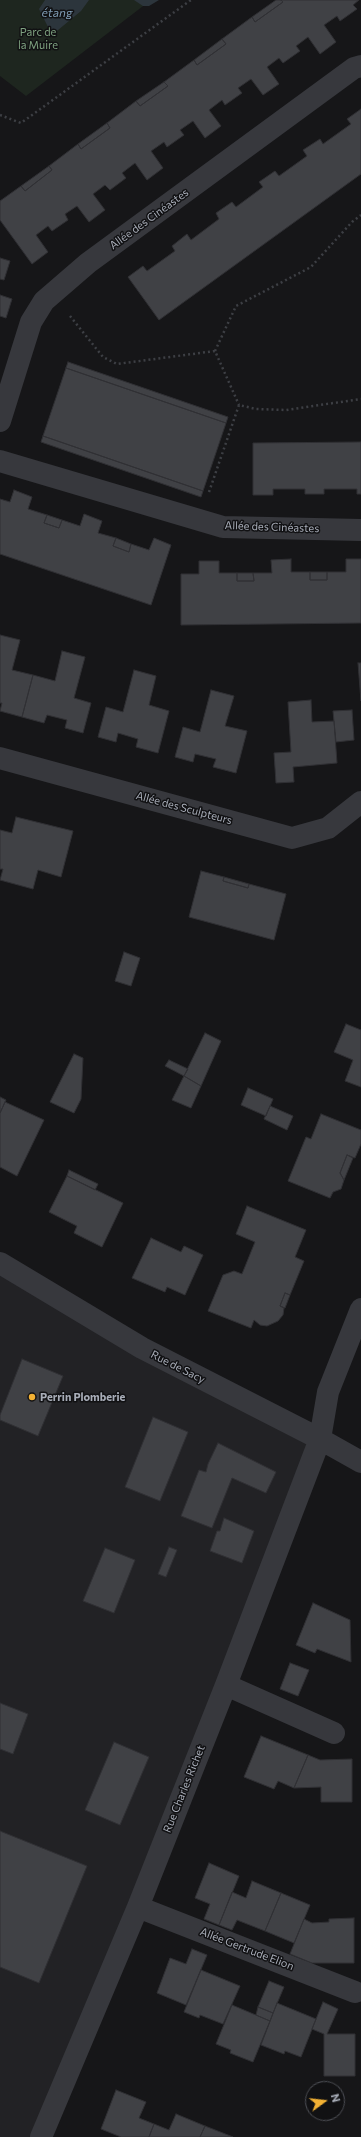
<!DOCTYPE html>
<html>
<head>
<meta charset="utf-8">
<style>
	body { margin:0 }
	#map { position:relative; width:361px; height:2137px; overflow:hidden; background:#161618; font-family:Commissioner,sans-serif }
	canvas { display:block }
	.north { position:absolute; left:305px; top:2081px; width:40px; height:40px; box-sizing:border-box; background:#111113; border:1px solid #4d4f55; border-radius:50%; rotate:75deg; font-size:11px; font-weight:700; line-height:16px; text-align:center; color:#a8adb8 }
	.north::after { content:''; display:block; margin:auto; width:14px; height:18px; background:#f2b134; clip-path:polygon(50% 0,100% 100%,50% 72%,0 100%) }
</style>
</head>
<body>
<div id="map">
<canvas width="361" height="2137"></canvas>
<div class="north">N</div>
</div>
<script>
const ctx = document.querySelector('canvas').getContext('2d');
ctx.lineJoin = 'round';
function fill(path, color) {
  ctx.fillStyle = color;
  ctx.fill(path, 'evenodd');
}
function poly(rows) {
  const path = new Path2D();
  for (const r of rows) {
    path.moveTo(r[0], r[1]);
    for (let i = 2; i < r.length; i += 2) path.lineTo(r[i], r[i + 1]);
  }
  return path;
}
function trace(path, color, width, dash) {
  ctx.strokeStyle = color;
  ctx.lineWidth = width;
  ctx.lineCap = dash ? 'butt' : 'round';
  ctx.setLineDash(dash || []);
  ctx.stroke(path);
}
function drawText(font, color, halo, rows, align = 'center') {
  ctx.font = font + ' Commissioner,sans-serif';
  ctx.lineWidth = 3;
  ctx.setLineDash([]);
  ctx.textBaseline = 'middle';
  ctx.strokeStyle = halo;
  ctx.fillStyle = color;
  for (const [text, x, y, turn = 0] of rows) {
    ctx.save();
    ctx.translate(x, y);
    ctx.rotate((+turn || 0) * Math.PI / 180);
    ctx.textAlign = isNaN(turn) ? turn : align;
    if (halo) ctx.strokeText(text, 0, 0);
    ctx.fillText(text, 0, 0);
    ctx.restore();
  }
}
fill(poly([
	[0,1263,320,1439,41,2137,0,2137]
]), '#222225');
fill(poly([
	[0,0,151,0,26,96,0,76]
]), '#1e261f');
fill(poly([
	[45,0,89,0,81,11,52,35,39,9],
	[134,0,159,0,149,6,143,6]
]), '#2c353c');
const building = poly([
	[276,0,281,0,283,2,255,22,252,17,276,0],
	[281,0,359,0,353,5,357,9,340,21,337,16,324,25,336,42,320,54,308,37,296,46,300,51,283,63,279,58,267,67,279,84,263,95,251,79,238,88,242,93,225,105,222,100,209,110,221,126,205,138,193,121,180,130,184,135,167,147,164,142,151,151,163,168,147,180,135,163,122,173,126,178,110,190,105,185,93,194,105,210,89,222,77,206,65,214,68,220,52,231,48,226,36,235,48,252,32,264,0,220,0,201,21,186,25,191,52,170,49,166,78,144,81,149,110,128,107,123,136,101,140,106,168,86,164,82,194,60,197,65,226,44,222,39,252,17,255,22,283,2,281,0],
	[222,39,226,44,197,65,194,60,222,39],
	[164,82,168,86,140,106,136,101,164,82],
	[361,109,361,174,159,320,128,277,143,266,147,271,175,251,172,246,187,234,191,240,219,219,216,213,232,202,236,207,263,187,259,182,275,171,279,176,307,156,303,150,320,139,323,144,351,124,347,119,361,109],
	[107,123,110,128,81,149,78,144,107,123],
	[49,166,52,170,25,191,21,186,49,166],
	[0,258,10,261,4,280,0,279,0,258],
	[0,295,12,299,6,318,0,316,0,295],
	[68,362,228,417,226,423,66,368,68,362],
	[66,368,226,423,203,491,43,436,66,368],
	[43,436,203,491,201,497,41,442,43,436],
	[361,442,361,494,357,494,357,489,324,489,324,494,305,494,305,489,273,489,273,495,253,495,253,443,361,442],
	[14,490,32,497,28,509,47,515,44,523,59,528,62,520,80,526,84,514,102,521,98,533,116,538,113,546,129,552,131,544,149,550,154,538,171,545,151,605,0,554,0,499,10,502,14,490],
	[47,515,62,520,59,528,44,523,47,515],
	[116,538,131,544,129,552,113,546,116,538],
	[291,559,291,572,310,572,310,580,327,580,327,572,346,572,346,559,361,559,361,623,181,625,181,574,199,574,199,561,219,561,219,573,237,573,237,581,254,581,253,573,272,573,271,560,291,559],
	[310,572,327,572,327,580,310,580,310,572],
	[237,573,253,573,254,581,237,581,237,573],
	[0,635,20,640,12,670,33,675,22,717,0,711,2,703,0,703,0,635],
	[62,651,85,657,74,698,91,703,83,733,65,728,67,720,47,715,44,723,22,717,33,675,55,681,62,651],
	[358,663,361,663,361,701,358,663],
	[134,670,156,676,149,705,169,711,158,753,136,747,138,739,118,733,116,742,98,737,106,707,123,712,134,670],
	[211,690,234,696,225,726,247,731,236,773,213,767,216,759,195,754,193,762,175,757,183,727,200,732,211,690],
	[311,700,312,722,334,721,337,763,293,767,294,782,276,783,274,753,291,752,288,702,311,700],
	[352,710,354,740,336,742,333,711,352,710],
	[16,817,73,831,61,877,38,870,33,889,0,880,3,869,0,869,0,830,12,833,16,817],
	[201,871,224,877,223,881,248,888,249,884,286,894,274,940,189,917,201,871],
	[224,877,249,884,248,888,223,881,224,877],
	[124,952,140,958,131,986,115,981,124,952],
	[346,1024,361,1030,361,1087,345,1081,353,1060,334,1052,346,1024],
	[205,1033,221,1041,201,1086,184,1076,205,1033],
	[74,1054,83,1058,81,1099,74,1113,50,1102,74,1054],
	[169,1060,188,1069,184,1076,165,1066,169,1060],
	[184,1076,201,1086,191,1108,172,1100,184,1076],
	[248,1088,273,1099,266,1116,241,1105,248,1088],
	[0,1097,6,1100,0,1113,0,1097],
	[5,1102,44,1120,17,1176,0,1167,0,1113,5,1102],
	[270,1106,293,1116,287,1130,264,1119,270,1106],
	[321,1114,361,1130,361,1144,355,1158,347,1155,340,1173,344,1180,341,1189,333,1192,330,1198,288,1181,306,1137,311,1139,321,1114],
	[347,1155,353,1158,344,1180,340,1173,347,1155],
	[69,1170,98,1184,95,1190,67,1176,69,1170],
	[67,1176,123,1203,102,1247,74,1233,77,1226,49,1212,67,1176],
	[247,1206,306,1230,295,1257,304,1261,290,1295,285,1293,280,1306,284,1308,283,1315,278,1321,267,1326,260,1325,254,1320,251,1328,208,1311,223,1275,234,1271,242,1274,255,1242,236,1234,247,1206],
	[151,1238,181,1252,184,1246,203,1255,185,1295,167,1287,165,1292,132,1278,151,1238],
	[285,1293,290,1295,285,1308,280,1306,285,1293],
	[22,1359,63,1376,38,1436,0,1420,0,1415,22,1359],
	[153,1417,188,1432,160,1501,125,1487,153,1417],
	[218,1443,276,1472,266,1493,232,1478,212,1528,181,1516,199,1470,206,1472,208,1464,218,1443],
	[224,1518,254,1531,242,1563,210,1551,217,1531,220,1531,224,1518],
	[169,1547,177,1550,166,1577,158,1574,169,1547],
	[105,1548,135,1560,114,1613,83,1601,105,1548],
	[313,1603,350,1620,351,1662,317,1649,315,1653,296,1645,313,1603],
	[290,1663,309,1670,298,1696,280,1689,290,1663],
	[0,1703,28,1714,13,1754,0,1749,0,1703],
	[261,1736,308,1755,294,1788,278,1781,274,1789,244,1777,261,1736],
	[114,1742,149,1757,120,1825,85,1810,114,1742],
	[308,1755,320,1760,352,1759,352,1802,321,1802,321,1787,294,1788,308,1755],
	[0,1831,87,1866,39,1983,0,1967,0,1831],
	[209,1863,239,1876,219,1925,204,1919,210,1904,195,1898,209,1863],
	[252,1881,281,1893,265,1931,237,1920,232,1930,219,1925,232,1892,246,1898,252,1881],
	[281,1893,310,1905,294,1943,265,1931,281,1893],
	[354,1918,354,1963,312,1963,290,1954,304,1919,312,1923,329,1922,329,1919,354,1918],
	[192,1949,207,1955,186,2005,157,1993,170,1958,186,1964,192,1949],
	[201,1970,240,1986,223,2024,200,2015,199,2018,184,2012,201,1970],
	[269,1981,284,1987,273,2013,258,2007,269,1981],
	[323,2002,338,2009,327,2034,355,2034,355,2076,324,2076,324,2034,312,2029,323,2002],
	[277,2003,316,2019,301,2057,285,2051,284,2054,261,2045,277,2003],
	[232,2005,270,2021,253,2062,230,2053,231,2050,216,2044,232,2005],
	[258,2007,273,2013,270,2021,256,2015,258,2007],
	[116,2090,146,2102,139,2118,154,2124,149,2137,121,2137,101,2129,116,2090],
	[176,2114,205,2126,200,2137,149,2137,154,2124,169,2130,176,2114],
	[205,2126,233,2137,200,2137,205,2126]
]);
fill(building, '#404145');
trace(building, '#303034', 1);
trace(poly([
	[0,115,21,123,191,0],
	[70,316,103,357,117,364,215,351,239,405],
	[215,351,236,306,311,267,352,222,361,215],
	[209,492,239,405,256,409,286,410,361,399]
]), '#3d3f44', 2.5, [2, 3]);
trace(poly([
	[0,421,31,322,44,301,88,263,354,68,361,66],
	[0,461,223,527,361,530],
	[0,758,292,838,328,828,361,802],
	[0,1263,142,1348,320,1439,361,1462],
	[226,1685,334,1733],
	[138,1907,355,1992],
	[41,2137,138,1907,226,1685,320,1439,328,1392,361,1309]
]), '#37383d', 22);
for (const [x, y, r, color] of [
	[32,1397,4,"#f2b134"]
]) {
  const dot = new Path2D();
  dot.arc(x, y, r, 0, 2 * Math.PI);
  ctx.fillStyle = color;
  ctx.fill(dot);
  trace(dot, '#111113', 1.5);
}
drawText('11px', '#7fa381', '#111113', [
	["Parc de",38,32],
	["la Muire",38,45]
]);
drawText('11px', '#a8adb8', '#111113', [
	["Allée des Cinéastes",149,219,-36],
	["Allée des Cinéastes",272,527,2],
	["Allée des Sculpteurs",184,808,15],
	["Rue de Sacy",178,1367,27],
	["Rue Charles Richet",184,1789,-68],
	["Allée Gertrude Elion",247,1949,21]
]);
drawText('bold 11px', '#a8adb8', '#111113', [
	["Perrin Plomberie",40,1397]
], 'left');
drawText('italic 12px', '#7f9bb3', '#111113', [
	["étang",57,13]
]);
</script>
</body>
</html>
